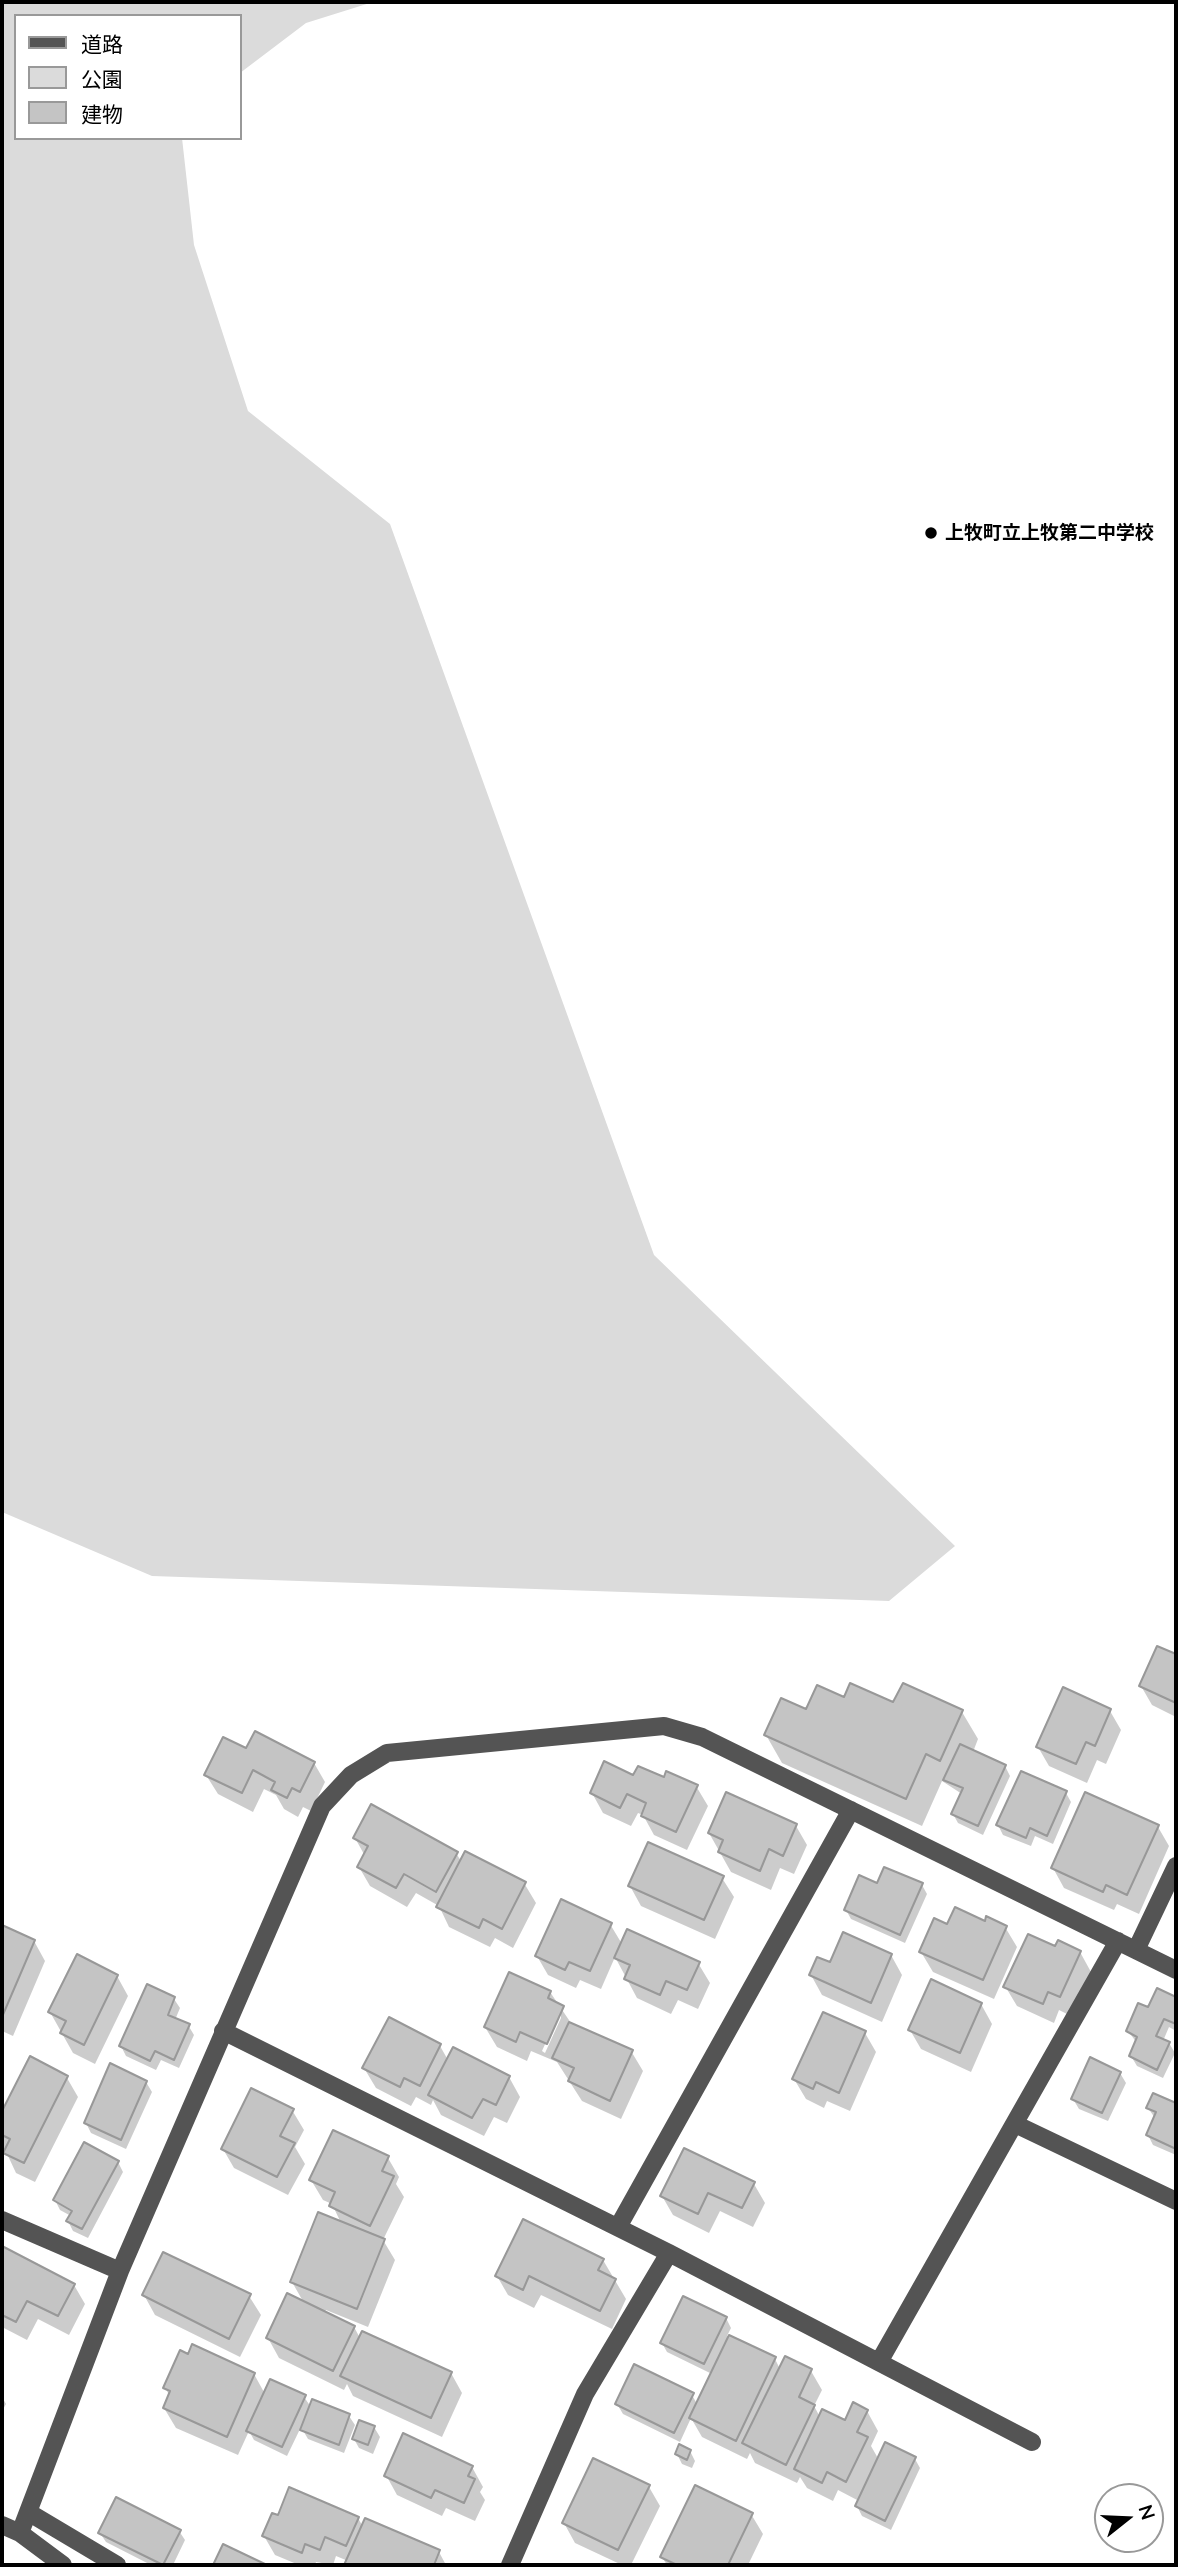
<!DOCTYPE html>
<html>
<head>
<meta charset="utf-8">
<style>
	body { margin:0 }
	#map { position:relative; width:1178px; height:2567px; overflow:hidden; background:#fff; font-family:Mulish,"Noto Sans JP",sans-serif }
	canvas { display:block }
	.frame { position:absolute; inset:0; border:4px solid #000; pointer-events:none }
	.legend { position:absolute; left:14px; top:14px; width:228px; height:126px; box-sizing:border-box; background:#fff; border:2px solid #999; margin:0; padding:9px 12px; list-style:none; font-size:21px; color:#000 }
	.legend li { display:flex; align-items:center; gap:14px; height:35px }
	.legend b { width:35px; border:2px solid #999 }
	.north { position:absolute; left:1094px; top:2483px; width:70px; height:70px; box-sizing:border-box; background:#fff; border:2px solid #999; border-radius:50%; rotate:72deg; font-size:19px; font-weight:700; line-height:28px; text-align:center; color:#000 }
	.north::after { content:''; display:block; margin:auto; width:24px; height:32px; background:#000; clip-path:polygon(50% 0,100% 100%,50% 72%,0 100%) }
</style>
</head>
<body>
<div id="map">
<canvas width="1178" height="2567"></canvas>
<div class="frame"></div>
<ul class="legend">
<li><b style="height:9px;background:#545454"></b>道路</li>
<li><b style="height:19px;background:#dbdbdb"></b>公園</li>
<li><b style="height:19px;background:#c4c4c4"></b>建物</li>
</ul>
<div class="north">N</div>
</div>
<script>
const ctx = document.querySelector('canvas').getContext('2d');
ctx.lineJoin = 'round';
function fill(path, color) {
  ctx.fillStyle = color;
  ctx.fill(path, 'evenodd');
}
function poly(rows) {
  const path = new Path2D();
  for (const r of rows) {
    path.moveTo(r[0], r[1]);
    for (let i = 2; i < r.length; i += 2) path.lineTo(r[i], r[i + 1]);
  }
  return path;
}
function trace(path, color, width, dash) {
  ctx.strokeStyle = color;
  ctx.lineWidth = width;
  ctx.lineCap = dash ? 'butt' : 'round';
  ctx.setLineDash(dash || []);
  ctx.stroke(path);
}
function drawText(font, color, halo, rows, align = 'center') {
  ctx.font = font + ' Mulish,"Noto Sans JP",sans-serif';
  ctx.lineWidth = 6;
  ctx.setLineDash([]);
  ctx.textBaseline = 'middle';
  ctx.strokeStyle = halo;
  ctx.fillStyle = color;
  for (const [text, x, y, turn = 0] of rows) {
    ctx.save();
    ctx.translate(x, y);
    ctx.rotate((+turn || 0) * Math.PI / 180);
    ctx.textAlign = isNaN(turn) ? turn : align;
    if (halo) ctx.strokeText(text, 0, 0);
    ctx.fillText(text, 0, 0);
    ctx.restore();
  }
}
fill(poly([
	[2,2,373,2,306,23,240,73,240,16,16,16,16,138,182,138,194,245,248,411,390,524,654,1255,955,1546,889,1601,152,1576,2,1512]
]), '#dbdbdb');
fill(poly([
	[1158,1648,1176,1656,1176,1717,1152,1705,1141,1686],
	[845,1699,962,1712,978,1739,973,1752,1005,1766,1010,1776,983,1835,958,1823,953,1814,962,1794,942,1781,922,1826,782,1763,766,1735,807,1712],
	[1110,1711,1121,1730,1106,1764,1097,1760,1087,1783,1049,1766,1038,1747],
	[247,1750,314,1763,325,1782,311,1811,303,1807,298,1817,284,1809,276,1795,264,1789,253,1812,218,1794,206,1775],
	[634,1777,696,1786,708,1806,687,1850,654,1835,643,1815,638,1813,631,1826,603,1813,592,1793],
	[1066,1793,1071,1802,1053,1844,1035,1836,1031,1846,1003,1835,998,1825],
	[796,1826,807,1845,794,1874,780,1868,771,1890,731,1872,709,1833],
	[1158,1827,1169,1846,1139,1914,1117,1904,1114,1910,1064,1888,1053,1868],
	[355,1838,456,1853,461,1861,524,1883,536,1903,513,1948,495,1938,490,1947,449,1927,439,1906,416,1893,407,1907,370,1886,359,1867,365,1856],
	[722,1878,734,1897,715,1939,641,1906,630,1886],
	[878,1885,922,1885,927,1894,905,1943,851,1919,846,1910],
	[986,1923,1005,1927,1017,1947,994,1999,933,1972,921,1952,948,1926],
	[610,1924,622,1944,698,1963,710,1983,698,2009,678,2000,671,2014,637,1998,615,1957,601,1989,580,1980,576,1988,548,1975,537,1956],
	[2,1927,34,1941,45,1961,13,2036,2,2031],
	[1056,1948,1080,1952,1091,1972,1071,2016,1059,2010,1054,2023,1017,2006,1005,1986],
	[891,1955,902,1975,882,2022,822,1995,811,1975,831,1965],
	[117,1976,128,1996,95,2064,73,2053,50,2012],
	[1158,1991,1176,1999,1176,2031,1169,2027,1163,2041,1169,2043,1175,2053,1163,2078,1137,2066,1131,2056,1137,2043,1128,2031,1149,2010],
	[550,1992,573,2026,631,2051,643,2071,621,2119,582,2101,557,2062,531,2051,527,2061,497,2047,485,2027],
	[561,2009,561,2018,545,2053,542,2051],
	[174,1999,180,2008,175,2020,188,2025,194,2035,179,2068,161,2060,156,2070,126,2056,121,2046],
	[981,2004,992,2024,971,2072,921,2049,910,2030],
	[865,2033,876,2052,850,2111,827,2101,824,2108,806,2099,794,2079],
	[440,2046,448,2060,509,2077,520,2097,507,2123,494,2117,484,2136,441,2115,433,2100,431,2105,416,2097,411,2106,376,2088,364,2068],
	[30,2058,67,2078,78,2097,35,2182,16,2173,2,2143,2,2115],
	[1120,2073,1126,2083,1108,2121,1079,2109,1073,2099],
	[146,2082,152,2092,126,2149,91,2133,86,2123],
	[1154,2095,1176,2105,1176,2155,1153,2145,1148,2135,1155,2118,1148,2108],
	[292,2110,304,2130,295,2147,305,2164,288,2195,234,2168,223,2149],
	[388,2158,399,2177,396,2184,404,2197,383,2240,395,2260,368,2327,326,2310,324,2313,354,2327,360,2338,451,2373,462,2393,442,2437,353,2396,347,2384,344,2390,279,2358,268,2338,304,2303,292,2282,341,2223,332,2204,323,2200,311,2180],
	[118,2162,123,2172,88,2238,73,2231,68,2221,71,2216,60,2210,55,2200],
	[754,2184,765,2203,753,2227,720,2211,709,2233,673,2215,662,2196],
	[2,2248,74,2285,85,2304,69,2335,38,2319,27,2340,2,2327],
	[603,2260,626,2299,612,2329,541,2295,534,2308,508,2295,497,2276],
	[144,2295,249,2296,261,2315,240,2357,155,2315],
	[726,2318,731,2328,727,2336,775,2359,780,2369,811,2371,822,2390,814,2406,820,2417,846,2422,867,2411,878,2431,871,2446,879,2460,915,2459,920,2468,891,2530,862,2516,857,2506,859,2501,838,2490,833,2501,807,2488,800,2477,797,2483,755,2463,750,2453,747,2459,702,2437,691,2418,680,2442,623,2414,617,2404,692,2395,697,2404,712,2374,667,2352,662,2343],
	[254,2374,265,2394,304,2397,311,2407,349,2416,355,2425,344,2453,308,2439,301,2427,287,2456,254,2440,249,2431,238,2455,176,2428,164,2408,170,2396,165,2388],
	[2,2397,6,2404,2,2411],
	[374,2427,380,2437,373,2454,359,2448,354,2439],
	[690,2451,695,2461,692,2468,682,2464,677,2454],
	[472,2467,483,2487,480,2492,485,2500,475,2521,446,2508,442,2516,397,2495,386,2475],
	[649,2487,660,2506,631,2565,622,2565,575,2543,564,2523],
	[751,2514,763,2534,748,2565,667,2565,662,2557],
	[358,2518,363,2527,439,2552,446,2565,346,2565,348,2561,336,2556,333,2565,316,2562,315,2565,299,2565,275,2555,264,2536],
	[179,2531,185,2540,173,2565,151,2565,106,2542,100,2533]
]), '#0003');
const building = poly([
	[1157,1646,1176,1654,1176,1703,1139,1686,1157,1646],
	[850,1683,893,1702,903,1683,963,1710,940,1761,926,1754,906,1799,764,1735,781,1698,806,1709,817,1685,844,1697,850,1683],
	[1063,1687,1111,1709,1095,1746,1086,1742,1076,1764,1036,1747,1063,1687],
	[255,1731,315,1762,300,1792,292,1788,287,1798,271,1790,275,1782,253,1770,242,1793,204,1775,223,1737,246,1748,255,1731],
	[960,1744,1006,1765,978,1826,951,1814,963,1788,943,1780,960,1744],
	[604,1761,633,1775,638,1766,664,1777,666,1771,698,1785,676,1832,641,1816,646,1803,627,1794,620,1808,590,1793,604,1761],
	[1021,1771,1067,1791,1047,1836,1030,1828,1026,1838,996,1825,1021,1771],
	[726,1792,797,1824,783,1856,769,1849,760,1871,718,1852,723,1840,708,1833,726,1792],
	[1085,1792,1159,1825,1127,1895,1106,1885,1103,1892,1051,1868,1085,1792],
	[371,1804,458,1852,436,1892,404,1874,396,1888,357,1867,368,1846,353,1838,371,1804],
	[648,1842,724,1876,704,1920,628,1886,648,1842],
	[465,1851,526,1882,502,1929,483,1919,479,1928,436,1907,465,1851],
	[884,1867,923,1883,900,1935,844,1910,859,1875,877,1883,884,1867],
	[561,1899,612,1923,590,1971,569,1962,565,1970,535,1956,561,1899],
	[955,1907,985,1921,986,1916,1007,1926,983,1980,919,1952,934,1918,947,1924,955,1907],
	[2,1925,35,1940,2,2017,2,1925],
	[627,1929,700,1962,687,1990,666,1981,660,1995,624,1979,630,1965,614,1958,627,1929],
	[843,1932,892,1954,871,2003,809,1975,817,1957,830,1962,843,1932],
	[1028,1934,1055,1946,1058,1940,1081,1951,1060,1997,1048,1992,1043,2004,1003,1987,1028,1934],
	[77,1954,118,1975,84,2045,60,2033,66,2021,48,2012,77,1954],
	[509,1972,551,1991,548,1998,564,2006,547,2044,520,2032,516,2042,484,2027,509,1972],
	[931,1979,982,2003,960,2053,908,2030,931,1979],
	[147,1984,175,1997,168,2015,190,2024,174,2060,155,2051,150,2061,119,2046,147,1984],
	[1157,1988,1176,1997,1176,2024,1164,2019,1156,2036,1170,2042,1157,2070,1129,2056,1137,2037,1126,2031,1138,2003,1148,2007,1157,1988],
	[823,2012,866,2031,839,2093,816,2082,813,2089,792,2079,823,2012],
	[389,2017,441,2044,420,2086,404,2078,400,2087,362,2068,389,2017],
	[569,2022,633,2050,610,2101,568,2081,574,2068,552,2058,569,2022],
	[453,2047,510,2076,496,2105,483,2099,472,2118,428,2095,453,2047],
	[30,2056,68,2076,24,2163,3,2153,10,2139,2,2135,2,2111,30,2056],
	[1090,2057,1121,2072,1102,2113,1071,2099,1090,2057],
	[110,2063,147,2081,121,2140,84,2123,110,2063],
	[251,2088,294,2109,280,2136,295,2143,277,2177,221,2149,251,2088],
	[1153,2093,1176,2103,1176,2149,1146,2135,1156,2112,1146,2108,1153,2093],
	[333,2130,389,2156,382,2171,394,2176,370,2226,329,2206,335,2192,309,2180,333,2130],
	[84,2142,119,2161,82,2229,66,2221,72,2211,53,2200,84,2142],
	[684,2148,755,2182,742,2208,708,2193,698,2214,660,2196,684,2148],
	[318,2212,385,2239,357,2309,290,2282,318,2212],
	[523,2219,604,2259,598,2270,616,2279,600,2311,529,2276,523,2290,495,2276,523,2219],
	[2,2246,75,2284,58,2316,27,2301,16,2322,2,2315,2,2246],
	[163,2252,251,2294,229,2339,142,2295,163,2252],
	[287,2293,355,2326,333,2371,266,2338,287,2293],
	[683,2296,727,2317,704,2364,660,2343,683,2296],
	[362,2331,452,2372,431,2418,340,2376,362,2331],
	[729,2335,776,2357,736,2441,689,2418,729,2335],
	[192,2344,255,2373,227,2437,163,2408,170,2391,163,2388,180,2350,188,2354,192,2344],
	[785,2356,812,2369,799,2397,815,2405,786,2465,742,2443,785,2356],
	[634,2364,694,2393,674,2433,615,2404,634,2364],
	[270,2379,306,2395,282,2447,246,2431,270,2379],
	[312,2399,350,2414,339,2445,300,2430,312,2399],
	[853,2402,868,2410,857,2432,868,2437,846,2482,827,2472,822,2483,794,2469,822,2409,845,2420,853,2402],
	[359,2420,375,2426,368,2445,352,2439,359,2420],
	[403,2433,473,2466,468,2476,475,2479,464,2503,435,2490,431,2498,384,2476,403,2433],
	[885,2442,916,2457,885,2521,855,2506,885,2442],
	[679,2444,691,2450,687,2460,675,2454,679,2444],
	[593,2458,650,2485,618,2550,562,2523,593,2458],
	[695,2485,753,2513,728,2565,677,2565,660,2557,695,2485],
	[289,2487,359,2517,346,2546,325,2537,320,2550,305,2544,302,2553,262,2536,272,2513,278,2515,289,2487],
	[116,2497,181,2530,163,2565,98,2533,116,2497],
	[365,2518,440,2550,434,2565,344,2565,365,2518],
	[223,2544,267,2565,213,2565,223,2544]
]);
fill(building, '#c4c4c4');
trace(building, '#989898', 2);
trace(poly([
	[1136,1950,1176,1866],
	[223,2031,669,2253,1032,2442],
	[1015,2124,1176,2201],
	[2,2220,120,2271],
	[618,2227,851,1810],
	[879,2362,1118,1941],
	[28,2512,117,2565],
	[2,2525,20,2533,63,2565],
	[20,2533,120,2271,322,1806,351,1775,387,1753,664,1726,702,1737,1176,1970],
	[510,2565,585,2394,669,2253]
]), '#545454', 18);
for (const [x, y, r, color] of [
	[931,533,7,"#000"]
]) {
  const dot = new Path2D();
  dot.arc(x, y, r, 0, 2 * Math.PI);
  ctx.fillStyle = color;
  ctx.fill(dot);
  trace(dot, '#fff', 2.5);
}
drawText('bold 19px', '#000', '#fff', [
	["上牧町立上牧第二中学校",945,533]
], 'left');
</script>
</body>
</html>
